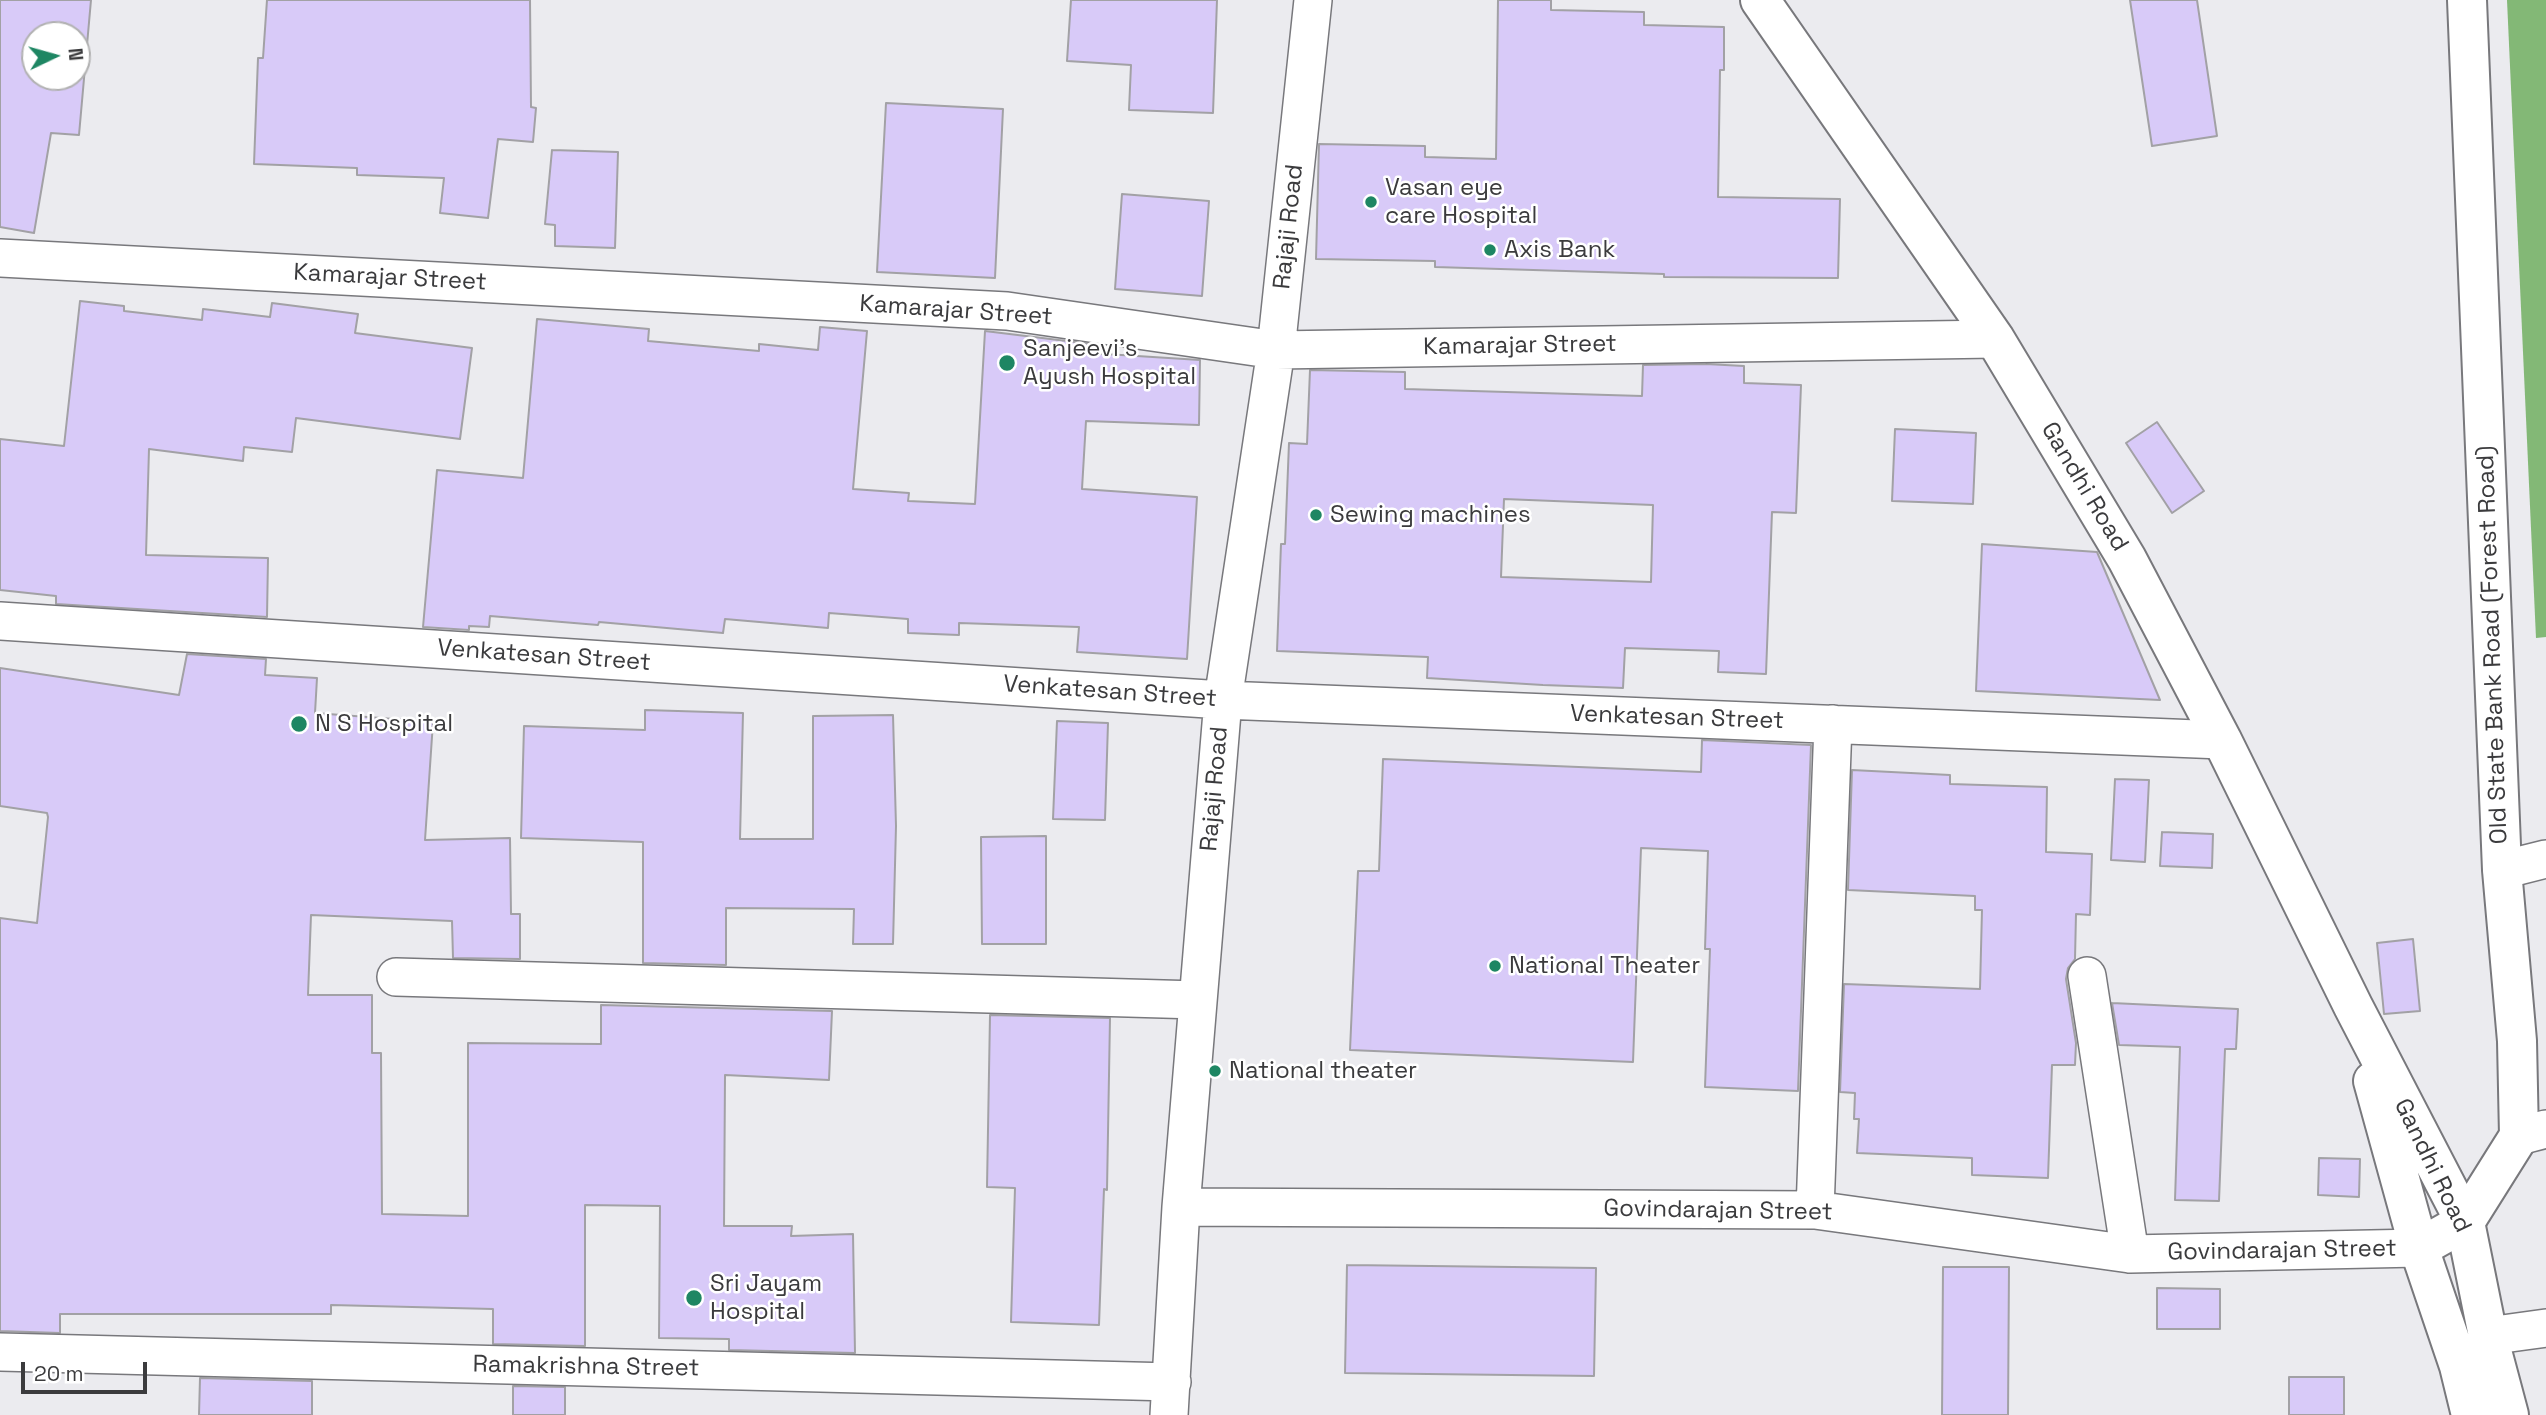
<!DOCTYPE html>
<html>
<head>
<meta charset="utf-8">
<style>
	body { margin:0 }
	#map { position:relative; width:2546px; height:1415px; overflow:hidden; background:#ebebef; font-family:"Space Grotesk",sans-serif }
	canvas { display:block }
	.north { position:absolute; left:21px; top:21px; width:70px; height:70px; box-sizing:border-box; background:#fff; border:2px solid #b1b1b1; border-radius:50%; rotate:85deg; font-size:19px; font-weight:700; line-height:28px; text-align:center; color:#3b3b3d }
	.north::after { content:''; display:block; margin:auto; width:24px; height:32px; background:#1e8663; clip-path:polygon(50% 0,100% 100%,50% 72%,0 100%) }
	.scale { position:absolute; left:21px; top:1362px; width:126px; height:32px; box-sizing:border-box; border:4px solid #3b3b3d; border-top:0; padding-left:9px; font-size:21px; line-height:24px; white-space:nowrap; color:#3b3b3d; -webkit-text-stroke:5px #fff; paint-order:stroke }
</style>
</head>
<body>
<div id="map">
<canvas width="2546" height="1415"></canvas>
<div class="north">N</div>
<div class="scale">20 m</div>
</div>
<script>
const ctx = document.querySelector('canvas').getContext('2d');
ctx.lineJoin = 'round';
function fill(path, color) {
  ctx.fillStyle = color;
  ctx.fill(path, 'evenodd');
}
function poly(rows) {
  const path = new Path2D();
  for (const r of rows) {
    path.moveTo(r[0], r[1]);
    for (let i = 2; i < r.length; i += 2) path.lineTo(r[i], r[i + 1]);
  }
  return path;
}
function trace(path, color, width, dash) {
  ctx.strokeStyle = color;
  ctx.lineWidth = width;
  ctx.lineCap = dash ? 'butt' : 'round';
  ctx.setLineDash(dash || []);
  ctx.stroke(path);
}
function drawText(font, color, halo, rows, align = 'center') {
  ctx.font = font + ' "Space Grotesk",sans-serif';
  ctx.lineWidth = 5;
  ctx.setLineDash([]);
  ctx.textBaseline = 'middle';
  ctx.strokeStyle = halo;
  ctx.fillStyle = color;
  for (const [text, x, y, turn = 0] of rows) {
    ctx.save();
    ctx.translate(x, y);
    ctx.rotate((+turn || 0) * Math.PI / 180);
    ctx.textAlign = isNaN(turn) ? turn : align;
    if (halo) ctx.strokeText(text, 0, 0);
    ctx.fillText(text, 0, 0);
    ctx.restore();
  }
}
fill(poly([
	[2507,0,2546,0,2546,637,2536,638]
]), '#83b876');
const building = poly([
	[0,0,91,0,79,135,51,133,34,233,0,227,0,0],
	[35,35,77,35,77,77,35,77,35,35],
	[267,0,530,0,531,107,536,108,533,142,498,139,488,218,440,213,444,178,357,175,357,168,254,164,258,58,263,58,267,0],
	[1071,0,1217,0,1213,113,1129,110,1131,65,1067,61,1071,0],
	[1498,0,1551,0,1551,10,1644,12,1644,25,1724,27,1724,70,1720,70,1718,197,1840,199,1838,278,1664,277,1664,274,1435,267,1435,261,1316,259,1319,144,1425,146,1425,157,1496,159,1498,0],
	[2130,0,2197,0,2217,136,2152,146,2130,0],
	[886,103,1003,109,995,278,877,272,886,103],
	[552,150,618,152,615,248,555,246,555,225,545,224,552,150],
	[1122,194,1209,201,1202,296,1115,289,1122,194],
	[80,301,124,306,124,311,202,320,203,309,270,317,272,303,358,314,355,333,472,348,460,439,296,418,292,452,244,447,243,461,149,449,146,555,268,558,267,617,56,604,56,596,0,590,0,439,64,446,80,301],
	[537,319,649,329,648,341,759,351,759,344,818,350,820,327,867,331,853,489,909,493,908,501,975,504,985,331,1091,344,1090,353,1200,360,1199,425,1086,421,1082,489,1197,497,1187,659,1077,652,1079,627,959,623,959,635,908,633,908,619,829,613,828,628,725,619,723,633,599,622,598,625,490,616,489,627,469,626,469,630,423,627,437,470,523,478,537,319],
	[1706,364,1744,366,1744,383,1801,385,1796,513,1772,512,1766,674,1718,672,1719,651,1625,648,1623,688,1543,685,1427,678,1428,657,1277,651,1281,544,1285,544,1289,443,1307,444,1310,370,1405,372,1405,389,1642,396,1643,365,1706,364],
	[1504,499,1653,505,1651,582,1501,577,1504,499],
	[2157,422,2204,491,2172,513,2126,443,2157,422],
	[1895,429,1976,433,1973,504,1892,501,1895,429],
	[1982,544,2097,552,2160,700,1976,691,1982,544],
	[187,654,266,659,265,675,317,678,315,713,433,722,425,840,510,838,511,914,520,914,520,959,453,958,452,921,311,915,308,995,372,995,372,1053,381,1053,382,1214,468,1216,468,1043,601,1044,601,1005,832,1011,829,1080,725,1075,724,1226,792,1226,791,1236,853,1234,855,1353,729,1350,729,1339,659,1338,660,1206,585,1205,585,1346,493,1344,493,1309,331,1305,331,1314,60,1314,60,1333,0,1331,0,918,37,923,48,817,47,813,0,806,0,668,179,695,187,654],
	[645,710,743,713,740,839,813,839,813,716,893,715,896,826,893,944,853,944,854,909,726,908,726,965,643,963,643,842,521,838,524,726,645,730,645,710],
	[1057,721,1108,723,1105,820,1053,819,1057,721],
	[1702,740,1811,745,1798,1091,1705,1087,1710,949,1705,949,1708,851,1641,848,1633,1062,1350,1050,1358,871,1379,871,1383,759,1701,772,1702,740],
	[1852,770,1950,775,1950,784,2047,787,2046,852,2092,854,2090,915,2076,914,2075,959,2068,968,2066,979,2076,1043,2075,1065,2052,1065,2048,1178,1972,1175,1972,1158,1857,1153,1859,1119,1854,1119,1855,1093,1840,1092,1844,984,1980,989,1982,910,1975,910,1975,896,1848,890,1852,770],
	[2115,779,2149,780,2145,862,2111,860,2115,779],
	[2162,832,2213,834,2212,868,2160,866,2162,832],
	[1046,836,1046,944,982,944,981,837,1046,836],
	[2413,939,2420,1011,2384,1014,2377,943,2413,939],
	[2112,1003,2238,1009,2236,1049,2225,1049,2219,1201,2175,1200,2180,1047,2119,1045,2112,1003],
	[990,1015,1110,1018,1107,1190,1104,1189,1099,1325,1011,1322,1015,1188,987,1187,990,1015],
	[2319,1158,2360,1159,2359,1197,2318,1195,2319,1158],
	[1347,1265,1596,1268,1594,1376,1345,1373,1347,1265],
	[1943,1267,2009,1267,2008,1415,1942,1415,1943,1267],
	[2157,1288,2220,1289,2220,1329,2157,1329,2157,1288],
	[2289,1377,2344,1377,2344,1415,2289,1415,2289,1377],
	[200,1378,312,1381,312,1415,199,1415,200,1378],
	[513,1386,565,1387,565,1415,513,1415,513,1386]
]);
fill(building, '#d8caf8');
trace(building, '#a2a1a5', 2);
const minor = poly([
	[0,258,1007,311,1276,350,1995,339],
	[0,621,1223,700,2222,740],
	[2502,870,2546,859],
	[2087,976,2130,1254],
	[396,977,1198,1000],
	[2519,1136,2546,1129],
	[1181,1207,1815,1210,2130,1254,2419,1248],
	[1815,1210,1833,724],
	[2488,1336,2546,1328],
	[0,1352,1172,1382],
	[1169,1415,1181,1207,1223,700,1276,350,1313,0]
]);
const tertiary = poly([
	[2419,1248,2465,1222,2519,1136,2517,1041,2502,870,2467,0]
]);
const secondary = poly([
	[1760,0,1995,339,2127,559,2222,740,2353,1006,2465,1222,2488,1336,2509,1415],
	[2373,1081,2419,1248,2459,1366,2471,1415]
]);
trace(minor, '#78787c', 40);
trace(tertiary, '#78787c', 42);
trace(secondary, '#78787c', 42);
trace(minor, '#fff', 37);
trace(tertiary, '#fff', 38);
trace(secondary, '#fff', 38);
for (const [x, y, r, color] of [
	[1371,202,7,"#1e8663"],
	[1490,250,7,"#1e8663"],
	[1007,363,9,"#1e8663"],
	[1316,515,7,"#1e8663"],
	[299,724,9,"#1e8663"],
	[1495,966,7,"#1e8663"],
	[1215,1071,7,"#1e8663"],
	[694,1298,9,"#1e8663"]
]) {
  const dot = new Path2D();
  dot.arc(x, y, r, 0, 2 * Math.PI);
  ctx.fillStyle = color;
  ctx.fill(dot);
  trace(dot, '#fff', 2.5);
}
drawText('24px', '#3b3b3d', '#fff', [
	["Vasan eye",1385,188],
	["care Hospital",1385,216],
	["Axis Bank",1504,250],
	["Sanjeevi's",1023,349],
	["Ayush Hospital",1023,377],
	["Sewing machines",1330,515],
	["N S Hospital",315,724],
	["National Theater",1509,966],
	["National theater",1229,1071],
	["Sri Jayam",710,1284],
	["Hospital",710,1312]
], 'left');
drawText('24px', '#3b3b3d', '#fff', [
	["Rajaji Road",1289,227,-84],
	["Kamarajar Street",390,278,3],
	["Kamarajar Street",956,311,4],
	["Kamarajar Street",1520,346,-1],
	["Gandhi Road",2084,487,59],
	["Old State Bank Road (Forest Road)",2493,645,-92],
	["Venkatesan Street",544,656,4],
	["Venkatesan Street",1110,692,4],
	["Venkatesan Street",1677,718,2],
	["Rajaji Road",1215,789,-85],
	["Gandhi Road",2432,1166,64],
	["Govindarajan Street",1718,1211,1],
	["Govindarajan Street",2282,1251,-1],
	["Ramakrishna Street",586,1367,1]
]);
</script>
</body>
</html>
